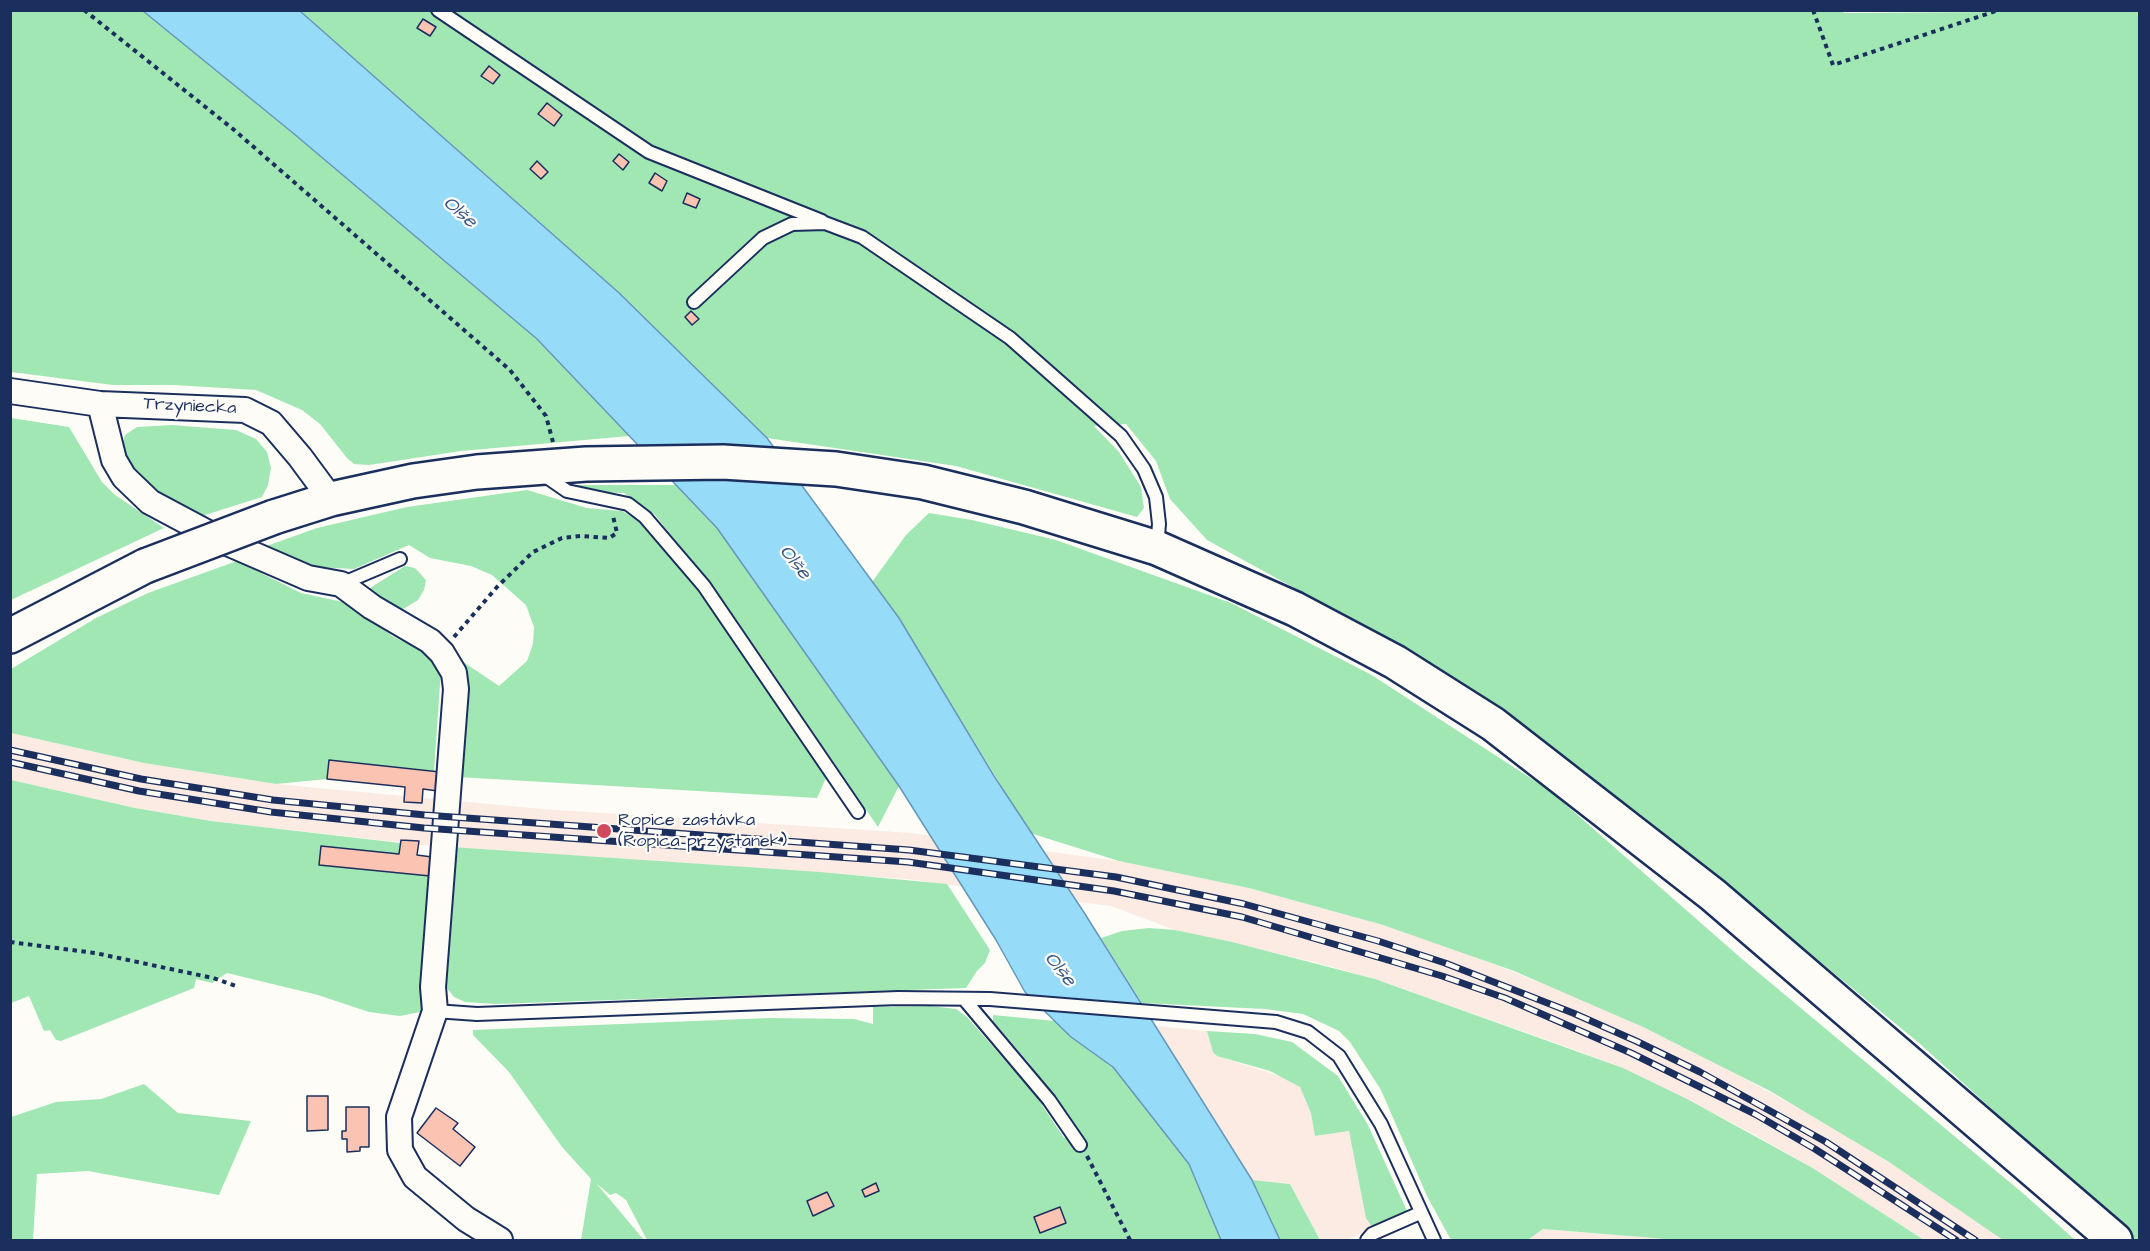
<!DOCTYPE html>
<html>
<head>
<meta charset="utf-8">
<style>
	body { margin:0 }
	#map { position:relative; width:2150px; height:1251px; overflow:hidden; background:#fdfcf7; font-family:"Architects Daughter",sans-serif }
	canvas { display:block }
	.frame { position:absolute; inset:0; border:12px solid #1b2f5e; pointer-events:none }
</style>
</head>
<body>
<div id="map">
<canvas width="2150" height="1251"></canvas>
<div class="frame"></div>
</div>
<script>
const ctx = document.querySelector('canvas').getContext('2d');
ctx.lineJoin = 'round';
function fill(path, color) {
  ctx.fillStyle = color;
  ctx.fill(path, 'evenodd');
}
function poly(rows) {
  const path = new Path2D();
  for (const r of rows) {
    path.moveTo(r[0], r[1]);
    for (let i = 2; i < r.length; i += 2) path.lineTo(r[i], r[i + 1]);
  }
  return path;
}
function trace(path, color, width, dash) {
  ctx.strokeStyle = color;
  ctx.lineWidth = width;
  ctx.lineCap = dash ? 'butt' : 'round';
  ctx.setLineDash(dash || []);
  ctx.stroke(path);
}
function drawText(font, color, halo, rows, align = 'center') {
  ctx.font = font + ' "Architects Daughter",sans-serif';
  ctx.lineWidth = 4.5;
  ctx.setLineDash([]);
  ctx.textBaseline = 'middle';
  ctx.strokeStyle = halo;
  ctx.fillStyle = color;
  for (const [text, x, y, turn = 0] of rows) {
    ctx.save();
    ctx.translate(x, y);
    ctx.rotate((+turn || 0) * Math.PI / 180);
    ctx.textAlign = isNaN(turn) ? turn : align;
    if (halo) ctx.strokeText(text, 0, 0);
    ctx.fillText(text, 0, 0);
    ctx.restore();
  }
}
fill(poly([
	[11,733,144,763,276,784,542,809,911,833,1119,861,1249,888,1383,925,1450,947,1579,998,1643,1027,1707,1058,1835,1128,1946,1199,2003,1240,1924,1240,1811,1167,1748,1131,1623,1068,1570,1048,1375,979,1314,962,1175,930,1111,906,906,879,423,845,211,821,135,808,11,780],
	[1156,1026,1207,1031,1213,1051,1229,1060,1286,1078,1300,1087,1311,1113,1316,1136,1349,1131,1373,1228,1347,1240,1320,1240,1290,1184,1252,1180],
	[1543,1229,1678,1240,1528,1240]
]), '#fcebe2');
fill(poly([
	[1841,10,1844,13,2139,11,2139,1240,2136,1240,1919,1043,1640,814,1416,655,1207,540,1170,499,1156,461,1126,424,1094,426,1119,452,1141,487,1144,508,1137,517,956,466,767,438,618,292,300,11],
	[10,11,143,11,293,133,537,339,629,436,461,451,369,465,354,464,347,458,320,424,302,410,256,390,174,385,113,385,11,372],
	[11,418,69,427,102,482,115,495,164,528,11,600],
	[172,425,236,430,256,439,267,452,271,468,268,485,262,497,202,516,187,510,139,478,131,468,122,447,125,435,137,427],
	[569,485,676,485,717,528,899,786,878,827,727,606,655,515,624,493,599,492],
	[527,490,587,508,622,511,640,521,658,537,725,626,825,772,826,778,817,798,458,777,456,657,499,686,527,661,533,644,534,627,526,605,492,575,471,566,430,558,409,545,354,569,313,567,261,548,317,528,407,507],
	[929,513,972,520,1056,540,1231,603,1370,674,1549,790,1742,959,2025,1195,2075,1240,2003,1240,1889,1162,1770,1091,1643,1027,1514,971,1383,925,1249,888,1119,861,1030,833,899,618,872,582,906,535],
	[237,561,301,593,352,604,392,636,408,644,421,647,441,670,434,771,330,760,327,779,276,784,144,763,11,733,11,669,96,618,148,593],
	[405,566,415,568,426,580,424,590,418,600,400,611,367,590],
	[11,780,135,808,211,821,400,843,399,854,322,846,319,864,430,876,421,975,425,985,425,1011,400,1016,369,1012,318,995,227,973,212,983,196,979,194,988,61,1041,56,1040,50,1030,44,1031,29,996,11,1003],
	[452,847,820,872,947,884,990,950,985,963,977,971,966,988,495,1004,465,1002,454,997,446,987,443,974],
	[1149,928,1175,930,1232,942,1375,979,1623,1068,1687,1099,1811,1167,1924,1240,1678,1240,1543,1229,1528,1240,1451,1240,1427,1196,1381,1090,1350,1042,1339,1031,1303,1014,1265,1009,1142,1003,1101,938,1122,931],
	[931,1006,956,1009,967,1017,1036,1096,1064,1138,1078,1130,1028,1062,993,1021,993,1015,1055,1021,1071,1037,1113,1067,1189,1164,1221,1240,647,1240,626,1200,616,1193,610,1195,596,1183,644,1240,581,1240,591,1179,562,1147,509,1072,473,1035,473,1030,769,1018,854,1019,873,1024,873,1007],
	[1207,1031,1255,1034,1292,1042,1338,1076,1368,1125,1407,1211,1373,1228,1366,1218,1349,1131,1315,1136,1311,1113,1300,1087,1270,1071,1217,1056,1213,1052],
	[144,1084,178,1113,251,1121,219,1195,88,1171,37,1174,33,1240,11,1240,11,1117,56,1102,101,1099],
	[1252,1180,1290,1184,1320,1240,1280,1240]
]), '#a1e7b4');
const water = poly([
	[143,11,300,11,618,292,767,438,899,618,994,776,1085,914,1252,1180,1280,1240,1221,1240,1189,1164,1113,1067,1071,1037,1025,992,996,940,899,786,717,528,537,339,293,133,143,11]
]);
fill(water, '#96dcf9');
trace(water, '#6597bb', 1.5);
const building = poly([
	[423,19,436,27,430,36,417,28,423,19],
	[489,66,500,75,493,84,481,76,489,66],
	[547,103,562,115,554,126,538,114,547,103],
	[619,154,629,162,623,170,613,161,619,154],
	[537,161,548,172,541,179,530,169,537,161],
	[655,173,667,181,662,191,649,183,655,173],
	[687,193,700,199,696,208,683,203,687,193],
	[691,311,699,319,692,325,685,317,691,311],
	[329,760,440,772,438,791,423,789,422,803,404,802,405,787,327,779,329,760],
	[401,840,419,841,417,855,432,857,430,876,319,865,321,846,399,854,401,840],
	[307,1096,328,1096,328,1130,307,1131,307,1096],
	[346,1107,369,1107,369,1147,360,1147,360,1151,347,1152,347,1139,342,1139,342,1131,346,1131,346,1107],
	[436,1108,458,1123,453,1129,475,1147,460,1166,417,1133,436,1108],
	[876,1183,879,1191,865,1197,862,1190,876,1183],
	[827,1192,834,1206,813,1216,807,1201,827,1192],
	[1060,1207,1066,1223,1040,1233,1034,1217,1060,1207]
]);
fill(building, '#fbc3b1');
trace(building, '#1b2f5e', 1.5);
const service = poly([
	[438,10,649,152,822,221],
	[694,302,763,238,792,224,825,223,862,237,1010,338,1121,436,1144,469,1156,497,1159,524,1157,547],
	[541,473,567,491,628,504,645,517,704,586,858,812],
	[341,584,400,559],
	[964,999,1049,1100,1080,1145],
	[435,1011,477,1014,898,998,990,999,1276,1022,1308,1032,1339,1056,1381,1124,1434,1240],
	[1367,1240,1372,1234,1420,1213]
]);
const minor = poly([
	[10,391,100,404,245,410,271,423,300,457,331,499],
	[100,404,114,460,124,477,150,502,225,542,308,578,341,584,372,607,430,641,442,653,454,673,456,689,433,987,435,1011,399,1117,400,1150,415,1177,466,1219,500,1240]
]);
const secondary = poly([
	[274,517,331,499,413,481,477,472,586,464,723,462,836,469,923,482,1024,507,1157,548,1295,609,1395,662,1493,724,1713,895,2115,1240],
	[10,636,145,566]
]);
trace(service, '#1b2f5e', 16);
trace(minor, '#1b2f5e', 28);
trace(secondary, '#1b2f5e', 38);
trace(poly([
	[84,10,233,129,510,370,546,416,553,442],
	[1813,10,1833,65,1999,10],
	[454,637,497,587,533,552,562,538,581,536,609,538,617,533,613,516],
	[10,942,95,953,213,978,239,987],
	[1087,1156,1130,1240]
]), '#1b2f5e', 4, [4.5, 4.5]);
trace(service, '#fdfcf7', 12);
trace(minor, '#fdfcf7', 24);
trace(secondary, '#fdfcf7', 33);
const rail = poly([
	[10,750,141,779,273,800,425,815,909,850,1116,877,1244,904,1378,941,1445,963,1573,1013,1636,1041,1700,1072,1826,1142,1975,1240],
	[10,762,139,791,271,812,424,828,908,862,1114,891,1242,917,1442,976,1505,998,1631,1053,1755,1114,1815,1149,1956,1240]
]);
trace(rail, '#1b2f5e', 7);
trace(rail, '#fdfcf7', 4.5, [14]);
const secondaryBridge = poly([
	[145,566,274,517]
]);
trace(secondaryBridge, '#1b2f5e', 38, []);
trace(secondaryBridge, '#fdfcf7', 33);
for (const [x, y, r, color] of [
	[604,831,8,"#d1495b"]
]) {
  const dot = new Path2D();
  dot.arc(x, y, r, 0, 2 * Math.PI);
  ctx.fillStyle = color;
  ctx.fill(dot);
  trace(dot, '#fdfcf7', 2);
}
drawText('18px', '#1b2f5e', '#fdfcf7', [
	["Trzyniecka",190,407,3]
]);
drawText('18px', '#1b2f5e', '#fdfcf7', [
	["Ropice zastávka",618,821],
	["(Ropica przystanek)",618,842]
], 'left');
drawText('italic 20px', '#3a5a85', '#fdfcf7', [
	["Olše",459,213,41],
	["Olše",794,563,51],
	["Olše",1059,970,51]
]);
</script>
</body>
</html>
